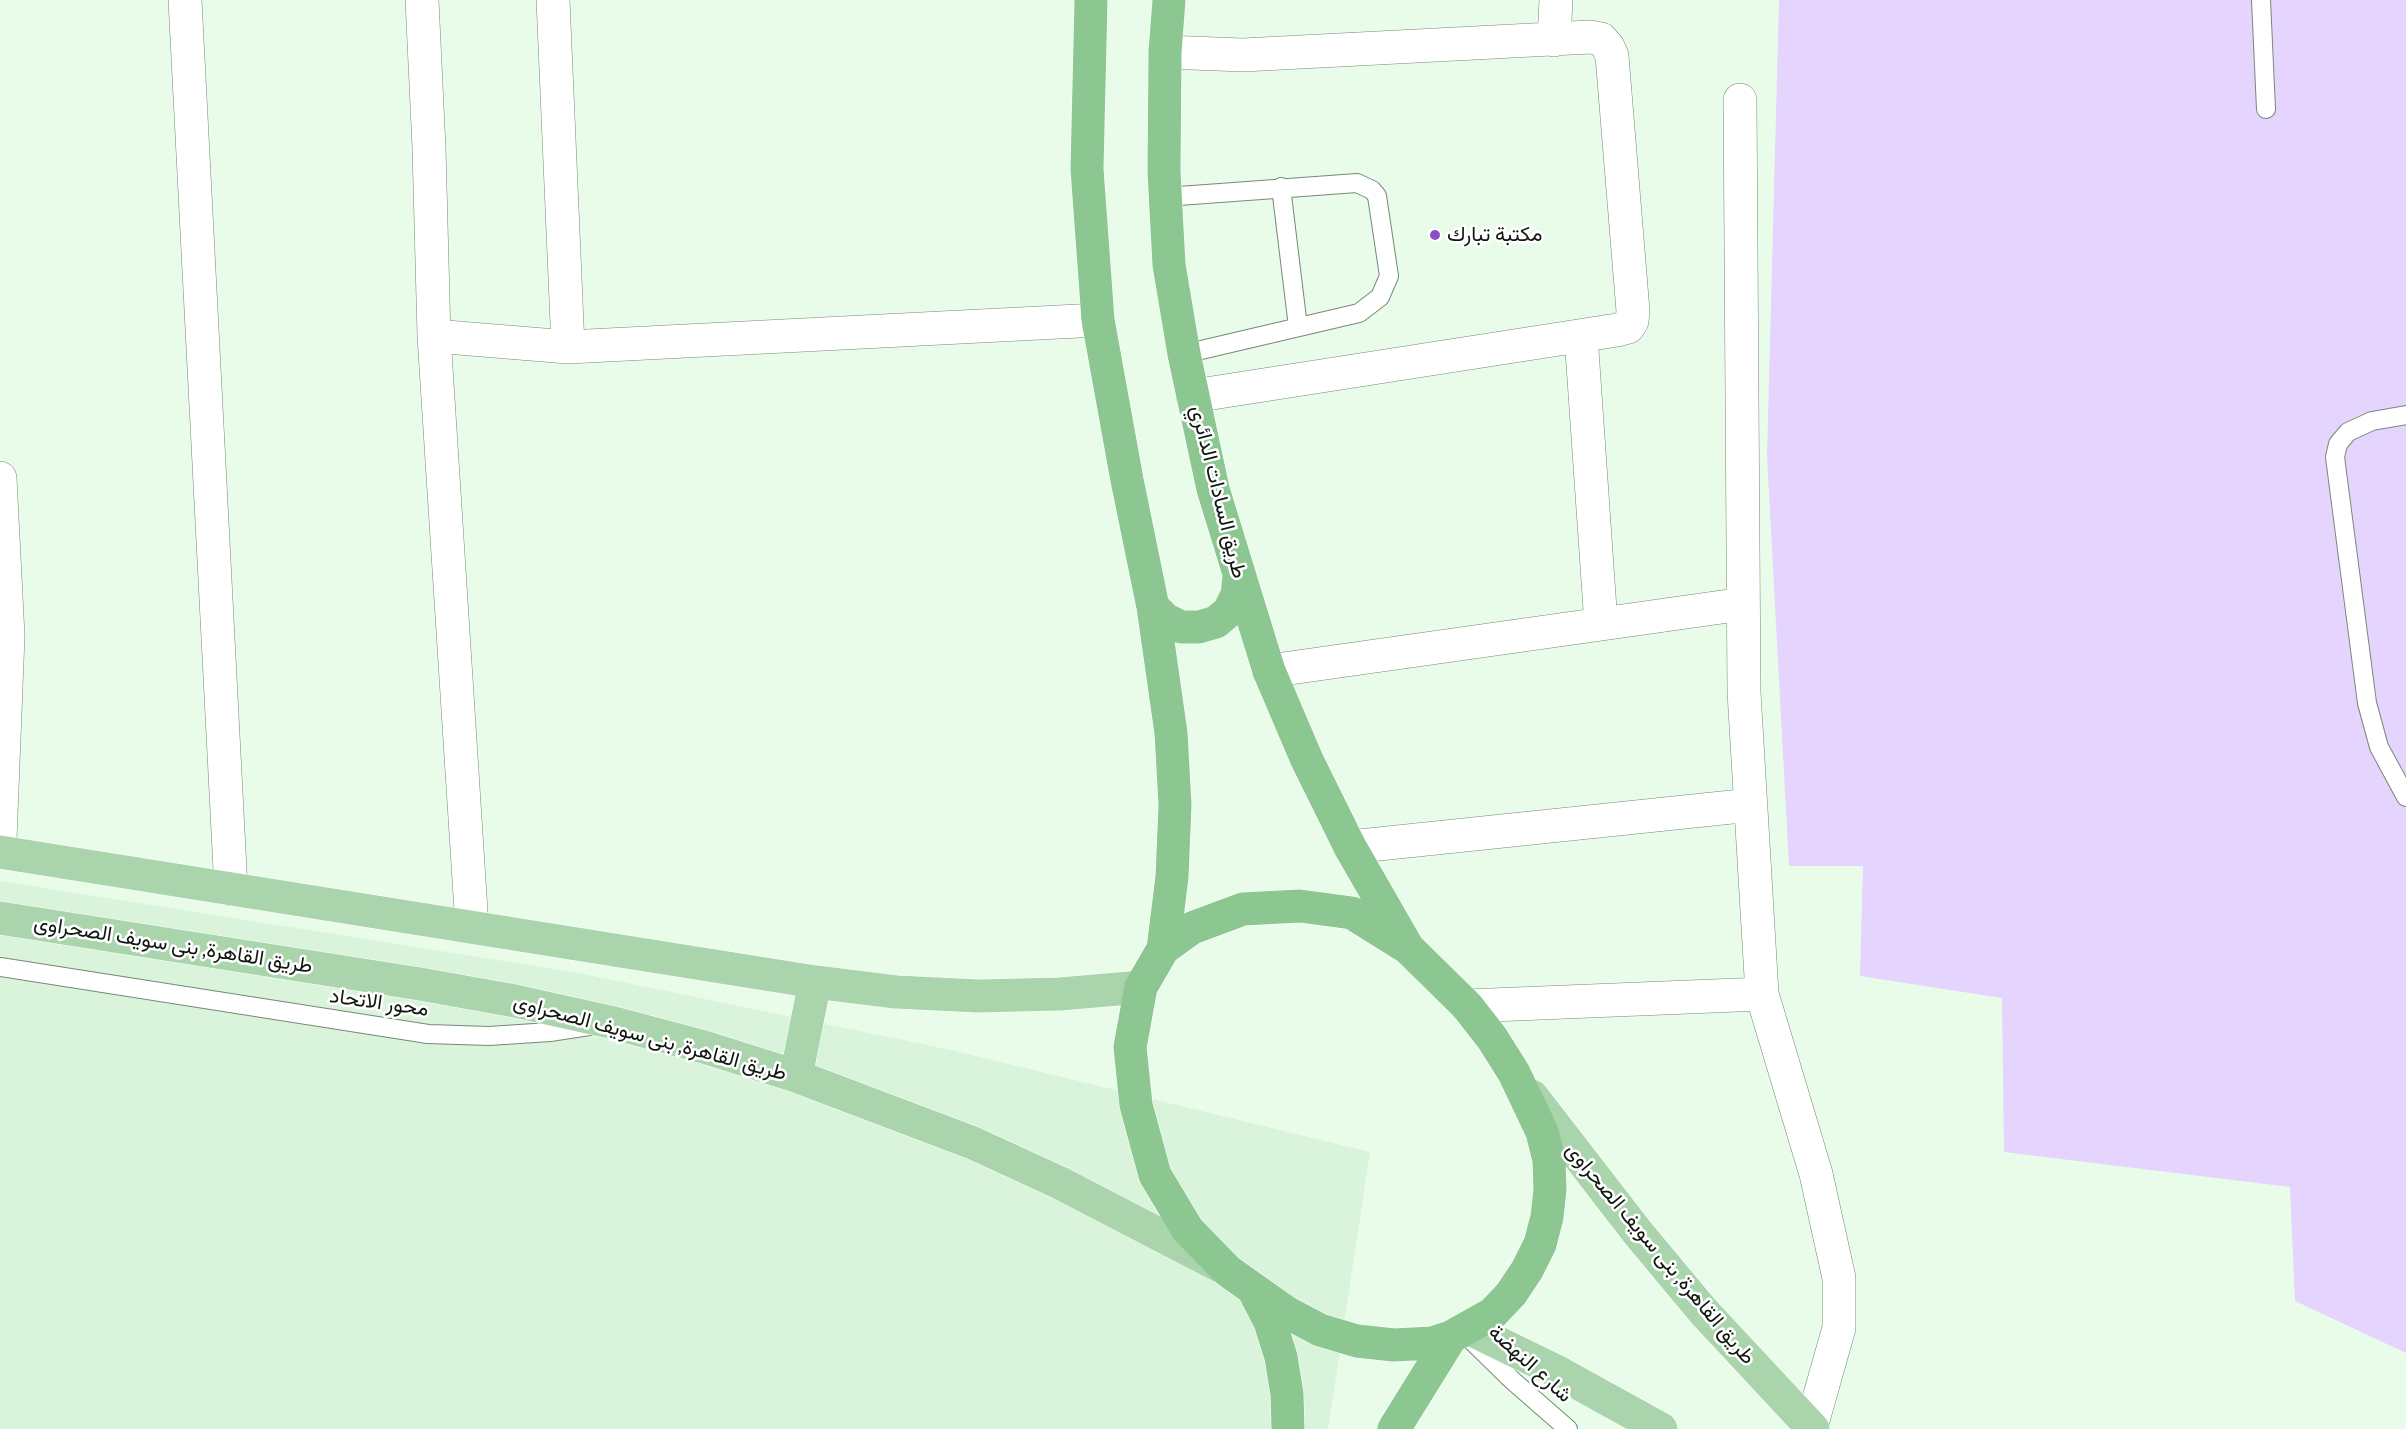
<!DOCTYPE html>
<html>
<head>
<meta charset="utf-8">
<style>
	body { margin:0 }
	canvas { display:block; background:#e9fce9 }
</style>
</head>
<body>
<canvas width="2406" height="1429"></canvas>
<script>
const ctx = document.querySelector('canvas').getContext('2d');
ctx.lineJoin = 'round';
function fill(path, color) {
  ctx.fillStyle = color;
  ctx.fill(path, 'evenodd');
}
function poly(rows) {
  const path = new Path2D();
  for (const r of rows) {
    path.moveTo(r[0], r[1]);
    for (let i = 2; i < r.length; i += 2) path.lineTo(r[i], r[i + 1]);
  }
  return path;
}
function trace(path, color, width, dash) {
  ctx.strokeStyle = color;
  ctx.lineWidth = width;
  ctx.lineCap = dash ? 'butt' : 'round';
  ctx.setLineDash(dash || []);
  ctx.stroke(path);
}
function drawText(font, color, halo, rows, align = 'center') {
  ctx.font = font + ' "PT Sans Narrow",Vazirmatn,sans-serif';
  ctx.lineWidth = 5;
  ctx.setLineDash([]);
  ctx.textBaseline = 'middle';
  ctx.strokeStyle = halo;
  ctx.fillStyle = color;
  for (const [text, x, y, turn = 0] of rows) {
    ctx.save();
    ctx.translate(x, y);
    ctx.rotate((+turn || 0) * Math.PI / 180);
    ctx.textAlign = isNaN(turn) ? turn : align;
    if (halo) ctx.strokeText(text, 0, 0);
    ctx.fillText(text, 0, 0);
    ctx.restore();
  }
}
fill(poly([
	[0,881,579,973,951,1050,1370,1152,1328,1429,0,1429]
]), '#daf3db');
fill(poly([
	[1779,0,2406,0,2406,1353,2295,1301,2290,1187,2004,1152,2002,998,1860,976,1863,866,1789,866,1767,456]
]), '#e5d4fd');
const service = poly([
	[2261,0,2266,109],
	[1281,187,1298,327],
	[1165,197,1357,183,1372,190,1377,196,1389,276,1380,297,1359,313,1184,354],
	[2406,415,2372,421,2348,432,2338,444,2335,457,2367,703,2379,747,2406,797],
	[0,967,428,1034,489,1036,550,1032,589,1026],
	[1470,1339,1513,1381,1568,1429]
]);
const minor = poly([
	[185,0,231,889],
	[422,0,429,148,434,336,472,927],
	[553,0,568,347],
	[1554,40,1556,0],
	[1165,52,1243,55,1590,37,1601,39,1608,47,1612,56,1633,311,1632,321,1628,327,1617,330,1193,396],
	[1740,100,1744,692,1762,994,1816,1174,1839,1278,1839,1328,1811,1427],
	[434,336,568,347,1098,320],
	[1581,336,1601,624],
	[0,478,8,636,0,840],
	[1269,671,1743,604],
	[1350,847,1751,805],
	[1467,1006,1762,994]
]);
const primary = poly([
	[0,852,815,982,896,992,978,996,1060,994,1141,987],
	[0,918,420,984,515,1001,610,1022,704,1047,796,1076,973,1143,1060,1183,1218,1265],
	[796,1076,815,982],
	[1532,1096,1638,1233,1703,1311,1813,1429],
	[1468,1328,1556,1371,1661,1429]
]);
const trunk = poly([
	[1091,0,1087,169,1098,320,1127,480,1153,607,1171,733,1175,805,1172,877,1163,949],
	[1169,0,1165,52,1164,172,1169,265,1184,354,1213,489,1269,671,1307,760,1350,847,1408,948,1467,1006,1492,1038,1514,1073,1542,1132,1549,1160,1550,1189,1547,1217,1540,1244,1527,1270,1511,1294,1492,1314,1451,1337,1432,1343,1394,1345,1357,1341,1320,1330,1286,1312,1228,1271,1188,1230,1155,1175,1136,1105,1130,1047,1141,987,1163,949,1192,928,1243,909,1300,906,1352,913,1408,948],
	[1153,607,1165,619,1181,627,1199,627,1216,622,1229,611,1237,595,1239,577],
	[1254,1291,1270,1322,1281,1357,1287,1394,1288,1429],
	[1394,1429,1451,1337]
]);
trace(service, '#778878', 20);
trace(minor, '#778878', 34);
trace(primary, '#fff', 34);
trace(trunk, '#fff', 34);
trace(service, '#fff', 18);
trace(minor, '#fff', 33);
trace(primary, '#a9d4ac', 33);
trace(trunk, '#8cc690', 33);
for (const [x, y, r, color] of [
	[1435,235,6,"#8a4fc5"]
]) {
  const dot = new Path2D();
  dot.arc(x, y, r, 0, 2 * Math.PI);
  ctx.fillStyle = color;
  ctx.fill(dot);
  trace(dot, '#fff', 2);
}
drawText('21px', '#101710', '#fff', [
	["مكتبة تبارك",1447,235]
], 'left');
drawText('21px', '#101710', '#fff', [
	["طريق السادات الدائري",1218,492,76],
	["طريق القاهرة, بنى سويف الصحراوى",173,945,9],
	["محور الاتحاد",379,1003,8],
	["طريق القاهرة, بنى سويف الصحراوى",650,1038,15],
	["طريق القاهرة, بنى سويف الصحراوى",1660,1254,50],
	["شارع النهضة",1530,1364,42]
]);
</script>
</body>
</html>
